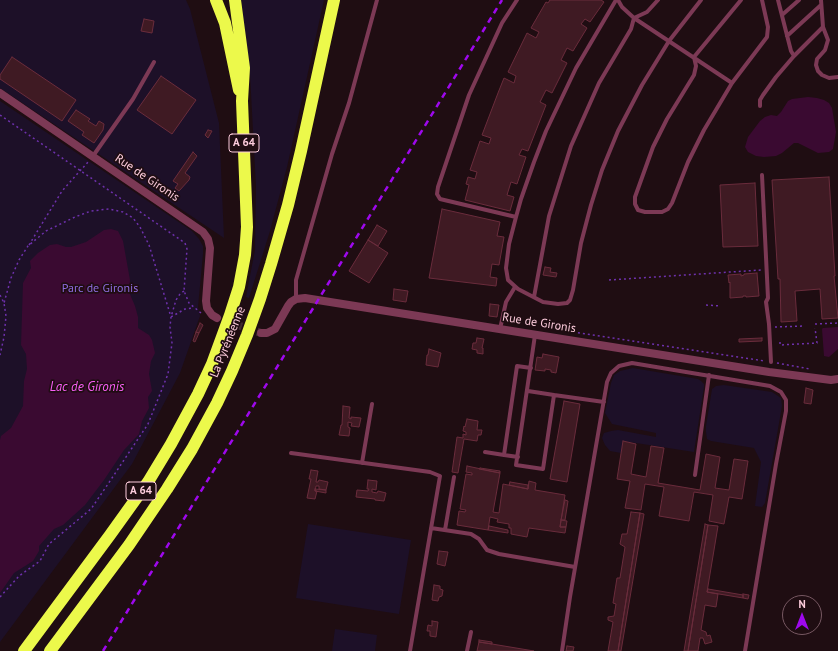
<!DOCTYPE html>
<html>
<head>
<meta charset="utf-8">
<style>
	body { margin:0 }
	#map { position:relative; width:838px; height:651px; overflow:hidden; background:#1f0d12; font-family:"PT Sans",sans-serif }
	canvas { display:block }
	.north { position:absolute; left:782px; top:595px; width:40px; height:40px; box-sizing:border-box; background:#1f0d12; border:1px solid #785963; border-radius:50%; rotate:0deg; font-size:11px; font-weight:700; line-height:16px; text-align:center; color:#fdccdc }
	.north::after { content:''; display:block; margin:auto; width:14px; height:18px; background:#9e08ed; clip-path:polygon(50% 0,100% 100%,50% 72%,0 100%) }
</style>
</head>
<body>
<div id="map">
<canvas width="838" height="651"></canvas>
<div class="north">N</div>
</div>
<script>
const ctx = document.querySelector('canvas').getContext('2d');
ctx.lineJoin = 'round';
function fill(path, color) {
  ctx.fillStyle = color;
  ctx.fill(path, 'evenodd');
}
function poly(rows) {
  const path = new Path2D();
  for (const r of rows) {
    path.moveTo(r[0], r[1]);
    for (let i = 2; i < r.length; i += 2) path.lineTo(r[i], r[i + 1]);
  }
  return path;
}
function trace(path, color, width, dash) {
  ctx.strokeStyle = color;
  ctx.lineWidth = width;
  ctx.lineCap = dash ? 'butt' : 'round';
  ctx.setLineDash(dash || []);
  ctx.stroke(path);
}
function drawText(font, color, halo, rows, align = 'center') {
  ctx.font = font + ' "PT Sans",sans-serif';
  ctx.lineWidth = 3.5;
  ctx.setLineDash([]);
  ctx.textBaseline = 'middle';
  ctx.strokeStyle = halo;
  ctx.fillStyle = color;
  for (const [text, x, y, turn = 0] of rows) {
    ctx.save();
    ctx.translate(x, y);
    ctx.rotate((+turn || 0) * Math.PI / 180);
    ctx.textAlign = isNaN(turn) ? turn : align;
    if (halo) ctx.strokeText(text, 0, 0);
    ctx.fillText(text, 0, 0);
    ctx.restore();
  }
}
fill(poly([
	[0,0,186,0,190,9,219,123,224,238,0,88],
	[241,0,324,0,287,167,270,231,249,298,246,297,255,250,256,187,250,74],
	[0,101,192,231,199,239,203,246,203,254,198,307,200,316,180,373,132,464,0,642],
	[633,368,698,379,701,381,704,384,704,387,694,452,623,441,621,453,610,451,605,445,602,438,604,433,611,431,618,430,656,437,656,433,612,424,605,413,611,383,614,375,620,371],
	[724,385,772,392,781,398,782,406,765,503,762,507,755,506,761,462,754,448,711,441,707,439,706,432,706,426,712,389,716,386],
	[308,524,411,540,399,614,296,598],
	[335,629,377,635,375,651,332,651]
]), '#1d1028');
fill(poly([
	[808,97,817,98,824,100,829,103,832,108,836,132,833,149,829,152,818,153,798,143,794,143,782,153,776,156,764,157,756,156,748,152,745,147,748,137,760,121,765,117,771,115,777,116,781,112,788,101,792,99],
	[111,229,118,231,123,241,130,280,129,292,135,306,138,317,138,328,149,335,152,340,155,353,151,361,149,374,152,391,148,397,149,408,142,421,139,434,124,450,104,480,85,505,63,525,54,529,39,546,39,551,33,561,14,573,0,593,0,440,1,436,11,428,23,406,24,381,27,369,26,354,21,345,23,283,31,268,30,261,38,253,50,245,57,244,66,247,71,247,86,242,104,230],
	[838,327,838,349,829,357,824,356,822,329,823,328]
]), '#3a0a31');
const building = poly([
	[550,0,601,0,604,2,590,22,585,19,581,24,587,28,573,51,567,48,561,60,567,63,552,93,546,90,540,102,546,105,528,151,522,149,519,155,526,157,517,184,511,182,507,195,514,197,510,211,465,200,469,185,466,184,468,177,475,179,477,172,470,170,480,141,489,144,491,138,482,135,498,93,504,78,514,83,516,76,508,72,527,33,536,38,539,32,531,28,546,2,548,3,550,0],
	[144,19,154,21,152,33,141,31,144,19],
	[12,57,76,100,62,121,0,79,0,75,12,57],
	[161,76,196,100,172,134,137,110,161,76],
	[76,110,90,119,88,121,96,126,99,121,104,124,103,130,94,143,82,135,84,132,68,121,76,110],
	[208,130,212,131,208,138,205,135,208,130],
	[193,152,197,156,185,173,190,177,189,180,179,191,175,188,178,184,173,181,193,152],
	[829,177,835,276,834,276,838,318,822,319,820,289,795,291,797,321,781,322,780,279,778,279,772,180,829,177],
	[755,183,758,246,723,247,720,185,755,183],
	[442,209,500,222,497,236,504,237,499,265,492,264,490,277,497,278,496,286,429,278,442,209],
	[377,225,387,231,378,246,368,240,377,225],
	[368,240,388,253,369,283,349,271,368,240],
	[545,267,551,268,550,272,557,273,556,277,543,275,545,267],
	[757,273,759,296,746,297,746,296,743,296,743,297,730,298,730,282,729,283,728,275,741,274,741,276,744,275,744,274,757,273],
	[394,289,408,291,406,302,393,300,394,289],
	[490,304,499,305,497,317,489,316,490,304],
	[200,323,203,325,199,333,196,332,200,323],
	[196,332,199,333,195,342,193,341,196,332],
	[477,338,484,339,482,348,483,348,483,354,477,353,477,350,472,349,473,343,476,343,477,338],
	[762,338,762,341,739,342,739,339,762,338],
	[429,349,441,353,438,367,426,365,427,355,428,355,429,349],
	[543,354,559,357,556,373,551,372,551,370,545,369,545,371,535,370,537,357,542,358,543,354],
	[806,388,813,390,811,404,804,403,806,388],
	[564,401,580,404,567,482,550,479,564,401],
	[343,406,350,407,349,418,351,419,351,417,361,418,359,427,351,426,352,423,348,422,348,427,350,428,349,436,339,435,341,425,342,425,343,406],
	[467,419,478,421,477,430,482,430,481,435,478,435,477,441,464,439,458,473,452,472,457,437,463,438,463,434,466,435,466,432,463,431,464,426,465,427,467,419],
	[623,441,636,444,631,474,646,477,651,446,664,448,658,483,700,490,706,454,720,457,715,488,729,490,734,459,748,461,742,499,729,497,724,524,709,521,713,495,694,492,689,521,659,516,664,487,645,484,641,510,625,508,630,481,617,479,623,441],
	[467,466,500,473,493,512,499,513,503,484,528,489,529,481,536,483,535,490,565,495,560,527,566,527,565,533,529,528,527,537,511,534,511,528,509,528,509,524,497,522,498,519,490,517,488,530,457,525,459,511,465,512,466,510,460,509,466,474,472,475,472,473,466,472,467,466],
	[480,468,500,471,500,473,479,469,480,468],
	[311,470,318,471,316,482,318,482,319,480,328,482,326,490,319,489,319,486,316,486,315,491,317,491,315,499,307,498,311,479,309,479,311,470],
	[368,480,377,481,376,490,372,489,372,492,377,493,378,491,386,493,384,501,375,500,375,499,356,497,357,490,368,491,369,489,367,489,368,480],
	[510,482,528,485,528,489,509,485,510,482],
	[315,489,326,490,326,493,315,491,315,489],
	[565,500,568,501,565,520,561,520,565,500],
	[631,512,640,513,618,651,608,651,613,622,608,620,608,617,614,616,616,604,613,603,617,578,620,578,625,547,620,544,622,534,627,534,631,512],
	[640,513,644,514,621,651,618,651,640,513],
	[561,520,567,521,566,527,560,527,561,520],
	[705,524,708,525,688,651,684,651,705,524],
	[708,525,718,526,707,592,718,594,716,607,705,605,701,630,706,632,707,636,710,635,712,642,705,644,703,638,700,638,698,651,688,651,708,525],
	[489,526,508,530,508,533,488,530,489,526],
	[439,551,448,552,445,566,437,564,439,551],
	[434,585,440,586,440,589,443,590,442,596,439,597,438,601,432,600,434,585],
	[708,589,743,595,743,598,707,592,708,589],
	[743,594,749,595,748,599,743,598,743,594],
	[432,621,438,622,436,637,430,636,430,631,427,631,428,625,432,626,432,621],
	[479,640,492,642,492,644,479,642,479,640],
	[479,642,492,644,534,651,477,651,479,642],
	[567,646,574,647,573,651,566,651,567,646]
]);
fill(building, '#3f1a23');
trace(building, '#6a2c3c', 1);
trace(poly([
	[223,320,261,333]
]), '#402a30', 8, [8, 4]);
trace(poly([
	[0,115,185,243,187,249,184,291,189,303,201,313],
	[29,245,62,191,88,162],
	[609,280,761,270],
	[184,291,180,294,176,300,171,317,185,309,193,308],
	[0,295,4,303,6,316,4,337,0,355],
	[706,305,721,306],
	[815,324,838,323],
	[775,327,804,326],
	[573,332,765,361],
	[780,342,780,345,817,343,815,328],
	[777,363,810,369],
	[0,597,19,576,40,561,49,544,91,509,108,484,148,424,168,374,172,343,170,327,171,317,149,245,140,227,133,218,123,212,109,209,91,211,75,217,46,231,28,246,19,260,11,278,4,303]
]), '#6e31ac', 1.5, [2, 3]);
trace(poly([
	[616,0,576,68,546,131,534,162,521,199,516,217,509,244,506,268,508,280,518,289,543,302,558,304,567,303,570,300,573,290,581,243,591,205,602,170,618,131,642,85,669,41,701,0],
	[618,0,622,7,634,18,732,83],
	[741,0,694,57,696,66,694,75,667,119,653,147,635,197,635,204,638,210,645,212,662,212,668,209,672,203,688,162,704,130,732,83,767,37,768,27,762,0],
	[778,0,791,51,794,56],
	[821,0,823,27],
	[782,15,799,0],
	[787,36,821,5],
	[760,106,760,100,763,95,776,77,794,56,823,27,828,40,825,50,817,59,816,65,818,71,822,75,829,78,838,77],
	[93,156,133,99,154,62],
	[762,175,768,298,766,302,769,324,771,362],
	[516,217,440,199,437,194,438,187,469,95,502,23,517,0],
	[534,297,549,216,571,146,599,83,631,29,634,18,647,12,658,0],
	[296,299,296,280,332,154,349,103,377,0],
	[500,329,506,302,515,287],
	[528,391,554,395,543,469,516,465,535,335],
	[554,395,604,402],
	[485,452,504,455],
	[291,453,430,472,440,476,410,651],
	[518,457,504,455,517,366,531,368],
	[362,463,372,404],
	[695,475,709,375],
	[431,528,471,534,479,539,487,550,499,554,575,567],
	[445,530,454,477],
	[467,651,471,632],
	[562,651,570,597,607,382,611,373,619,366,632,363,770,386,781,392,786,400,786,411,776,464,745,651]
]), '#7c3955', 4);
trace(poly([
	[0,93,203,232,208,239,210,248,206,301,207,308,212,315,217,318],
	[261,333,267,333,275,329,288,306,291,302,296,299,305,298,769,372,831,380,838,379]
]), '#7c3955', 8);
trace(poly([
	[216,0,225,23,239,90],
	[24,651,110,535,148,482,171,444,198,394,212,364,230,315,239,287,245,255,247,227,242,101,244,68,235,0],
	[50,651,129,545,167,489,192,449,217,403,232,371,247,335,260,299,271,264,288,205,301,151,334,0]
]), '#ecf94b', 12);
trace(poly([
	[103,651,502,0]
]), '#9e08ed', 2.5, [6, 5]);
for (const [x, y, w] of [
	[244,143,30],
	[141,491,30]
]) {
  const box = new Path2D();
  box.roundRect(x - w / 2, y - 9, w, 18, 3);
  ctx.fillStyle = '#1f0d12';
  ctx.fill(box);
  trace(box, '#fdccdc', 1);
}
drawText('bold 11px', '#fdccdc', null, [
	["A 64",244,143],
	["A 64",141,491]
]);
drawText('12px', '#fdccdc', '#1f0d12', [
	["Rue de Gironis",147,178,34],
	["Rue de Gironis",539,323,9],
	["La Pyrénéenne",228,342,-68]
]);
drawText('12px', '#8e6bde', '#1f0d12', [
	["Parc de Gironis",100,289]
]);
drawText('italic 13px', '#fa5ef7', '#1f0d12', [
	["Lac de Gironis",87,387]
]);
</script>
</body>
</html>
